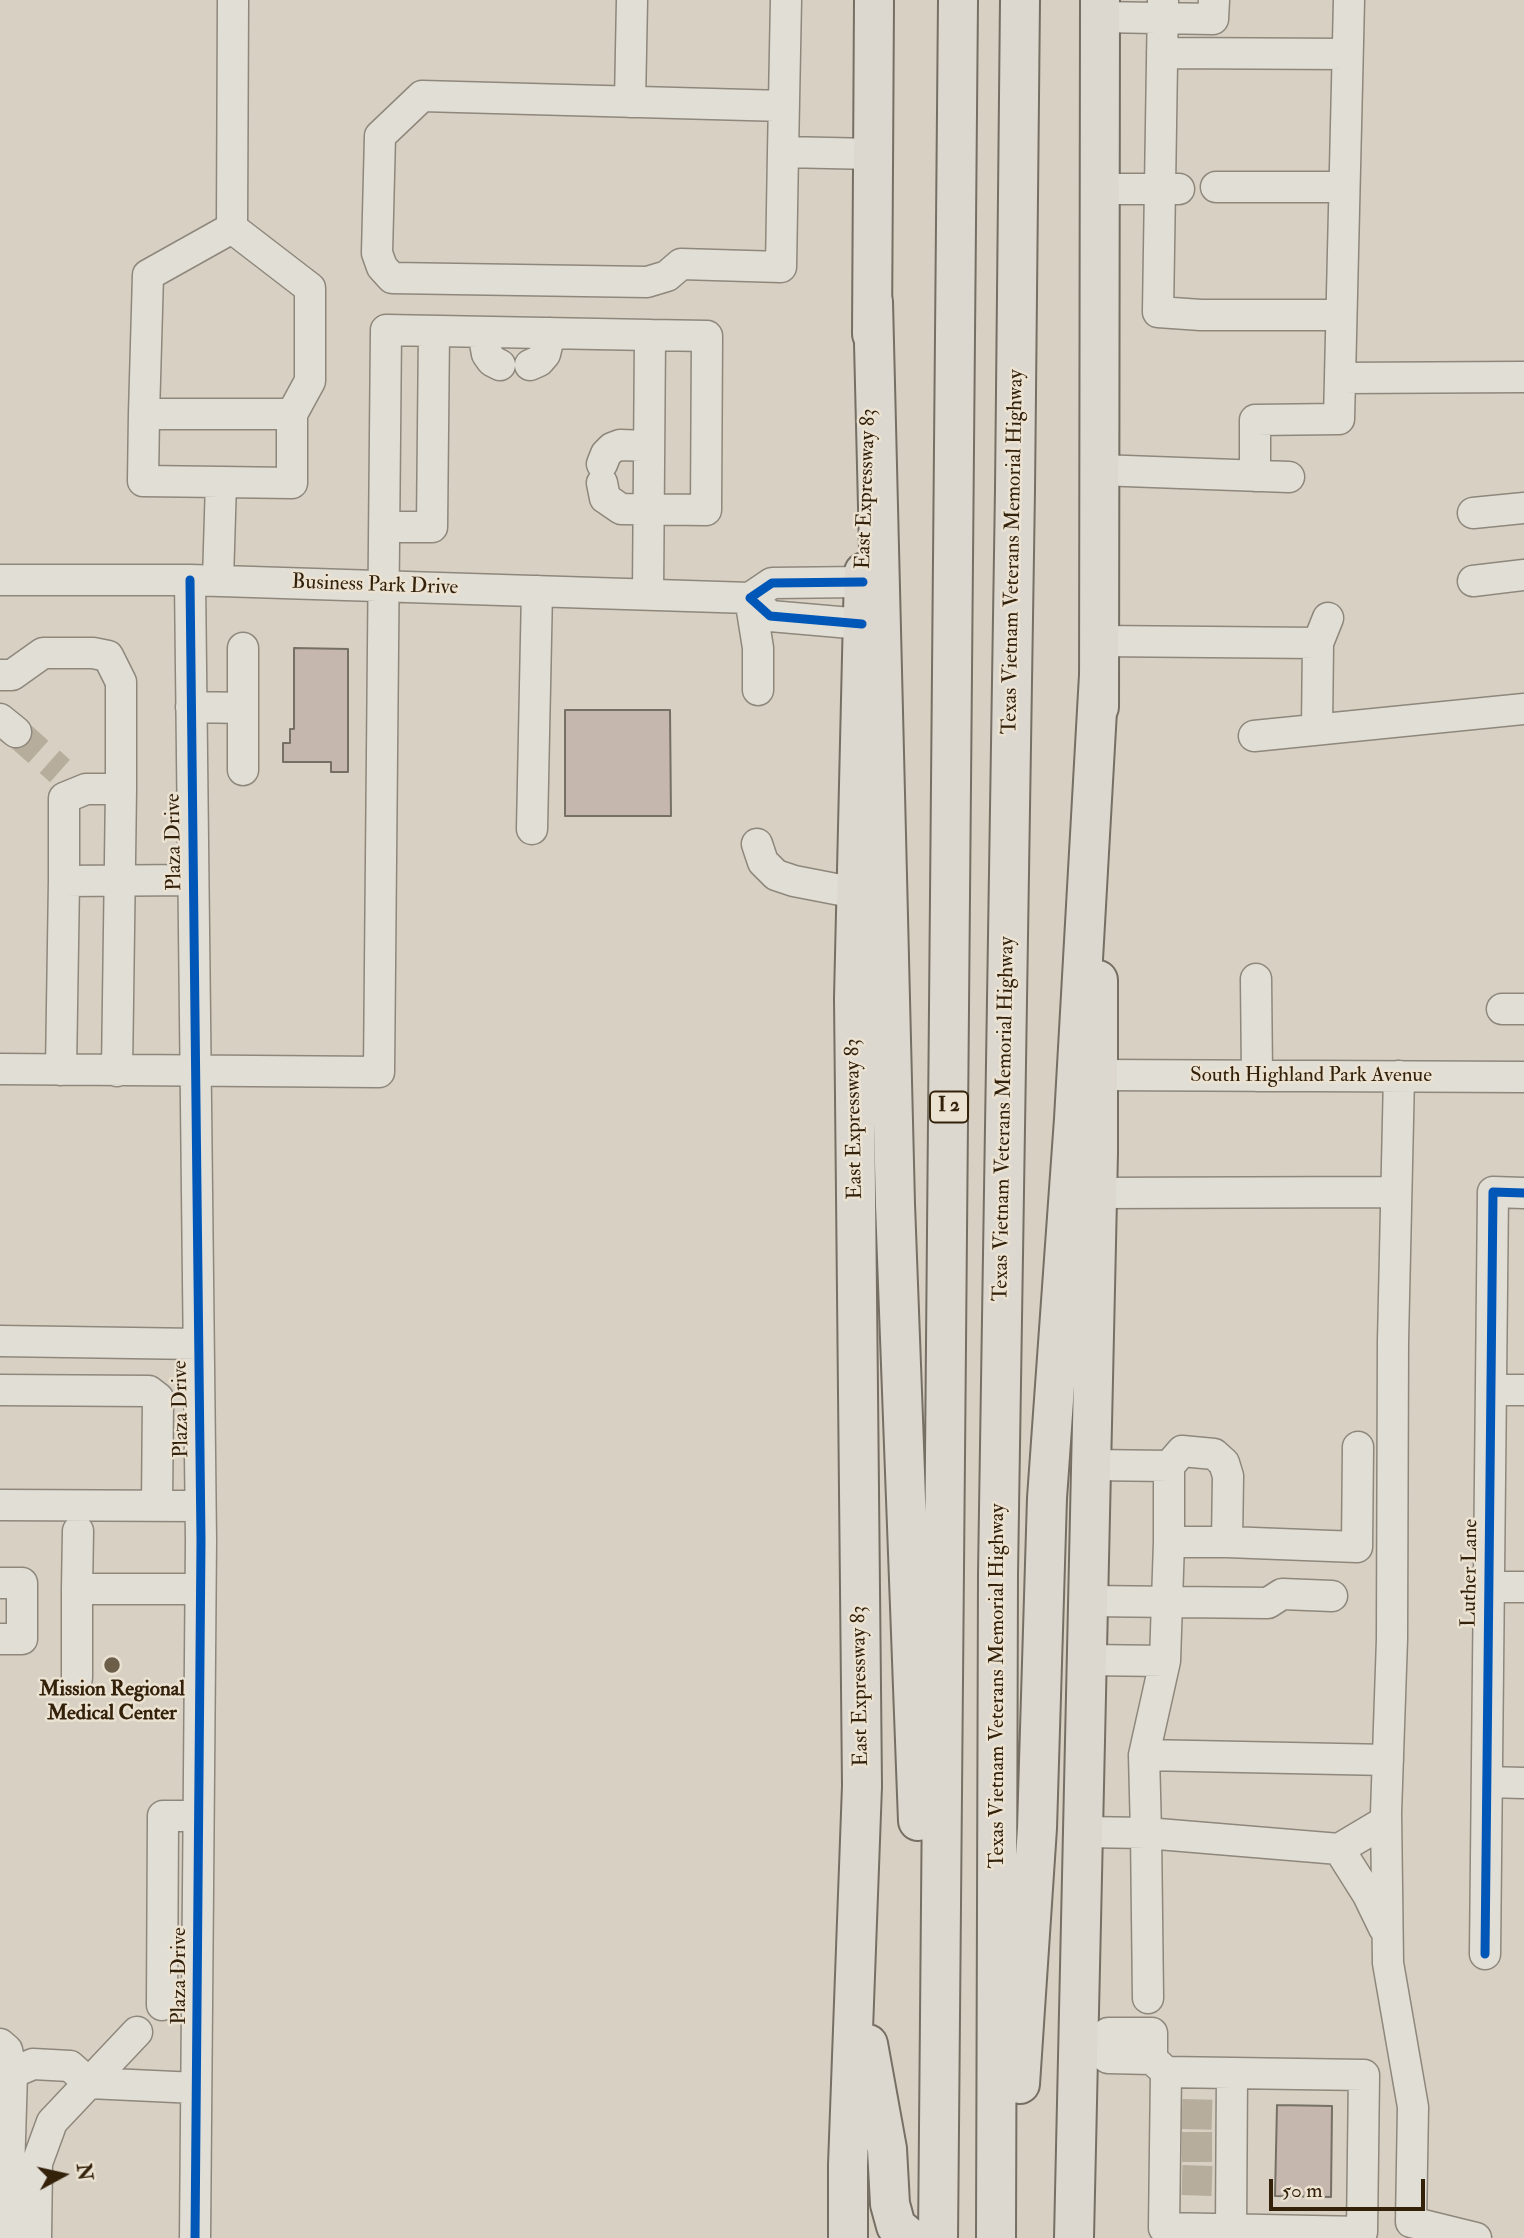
<!DOCTYPE html>
<html>
<head>
<meta charset="utf-8">
<style>
	body { margin:0 }
	#map { position:relative; width:1524px; height:2238px; overflow:hidden; background:#d8d0c2; font-family:"IM FELL Double Pica",serif }
	canvas { display:block }
	.north { position:absolute; left:28px; top:2140px; width:70px; height:70px; -webkit-text-stroke:5px #ebe2d2; paint-order:stroke; rotate:82deg; font-size:19px; font-weight:700; line-height:28px; text-align:center; color:#33210a }
	.north::after { content:''; display:block; margin:auto; width:24px; height:32px; background:#33210a; clip-path:polygon(50% 0,100% 100%,50% 72%,0 100%) }
	.scale { position:absolute; left:1269px; top:2179px; width:156px; height:32px; box-sizing:border-box; border:4px solid #33210a; border-top:0; padding-left:9px; font-size:21px; line-height:24px; white-space:nowrap; color:#33210a; -webkit-text-stroke:5px #ebe2d2; paint-order:stroke }
</style>
</head>
<body>
<div id="map">
<canvas width="1524" height="2238"></canvas>
<div class="north">N</div>
<div class="scale">50 m</div>
</div>
<script>
const ctx = document.querySelector('canvas').getContext('2d');
ctx.lineJoin = 'round';
function fill(path, color) {
  ctx.fillStyle = color;
  ctx.fill(path, 'evenodd');
}
function poly(rows) {
  const path = new Path2D();
  for (const r of rows) {
    path.moveTo(r[0], r[1]);
    for (let i = 2; i < r.length; i += 2) path.lineTo(r[i], r[i + 1]);
  }
  return path;
}
function trace(path, color, width, dash) {
  ctx.strokeStyle = color;
  ctx.lineWidth = width;
  ctx.lineCap = dash ? 'butt' : 'round';
  ctx.setLineDash(dash || []);
  ctx.stroke(path);
}
function drawText(font, color, halo, rows, align = 'center') {
  ctx.font = font + ' "IM FELL Double Pica",serif';
  ctx.lineWidth = 5;
  ctx.setLineDash([]);
  ctx.textBaseline = 'middle';
  ctx.strokeStyle = halo;
  ctx.fillStyle = color;
  for (const [text, x, y, turn = 0] of rows) {
    ctx.save();
    ctx.translate(x, y);
    ctx.rotate((+turn || 0) * Math.PI / 180);
    ctx.textAlign = isNaN(turn) ? turn : align;
    if (halo) ctx.strokeText(text, 0, 0);
    ctx.fillText(text, 0, 0);
    ctx.restore();
  }
}
const building = poly([
	[294,648,348,649,348,772,331,772,331,762,283,762,283,743,290,743,290,729,294,729,294,648],
	[565,710,670,710,671,816,565,816,565,710],
	[1277,2105,1332,2106,1331,2197,1275,2196,1277,2105]
]);
fill(building, '#c5b7ae');
trace(building, '#766f64', 2);
trace(poly([
	[16,732,60,771],
	[1182,2114,1217,2115],
	[1182,2147,1216,2147],
	[1182,2180,1215,2181]
]), '#b7ad9d', 30, [30, 15]);
const minor = poly([
	[786,0,783,152,874,154],
	[1163,0,1158,312,1201,315,1341,315],
	[1100,17,1213,19,1214,0],
	[1162,53,1347,54],
	[630,102,632,0],
	[783,152,781,267,681,264,667,276,647,282,392,278,382,267,377,253,380,136,422,96,784,106],
	[1216,187,1344,187],
	[1099,189,1179,189],
	[232,228,233,0],
	[483,332,487,354,492,361,500,365],
	[530,365,539,361,545,354,550,333],
	[1340,378,1349,0],
	[144,414,148,275,232,228,310,288,310,381,292,414],
	[602,464,606,454,612,448,620,445,649,446],
	[1099,470,1289,477],
	[1255,476,1255,420,1339,419,1340,378,1524,377],
	[602,483,605,498,621,509,706,510,707,336,650,335],
	[1473,513,1524,508],
	[385,527,432,527,434,331],
	[0,580,190,580,750,598,758,648,758,690],
	[190,580,201,1540,195,2238],
	[218,580,221,482,292,483,292,414,144,414,143,481,221,482],
	[1473,581,1524,575],
	[862,624,770,616,750,598,772,583,863,582],
	[1099,641,1318,643],
	[243,648,243,708],
	[0,675,12,675,43,653,93,653,108,656,121,682,121,789,86,789,64,798,64,881],
	[191,707,243,708,243,770],
	[0,719,16,732],
	[1317,728,1318,643,1328,618],
	[1254,736,1524,709],
	[532,829,537,591],
	[757,844,763,862,776,875,794,881,856,893],
	[1256,979,1257,1076],
	[1502,1009,1524,1009],
	[0,1069,379,1072,386,330,650,335,648,594],
	[61,1070,64,881,193,880],
	[117,1071,121,789],
	[1098,1075,1524,1077],
	[1399,1076,1393,1341,1392,1639,1386,1813,1388,1963,1413,2107,1411,2222,1476,2238],
	[1097,1193,1396,1192],
	[0,1341,198,1344],
	[0,1390,149,1391,158,1398,157,1506],
	[1491,1390,1524,1390],
	[1091,1465,1169,1466,1169,1542,1227,1542,1228,1476,1224,1463,1214,1454,1182,1451,1169,1466],
	[0,1505,200,1506],
	[1227,1542,1357,1547,1358,1447],
	[0,1583,22,1583,22,1639,0,1639],
	[1489,1587,1524,1587],
	[77,1589,78,1531],
	[1088,1601,1268,1603,1282,1594,1332,1596],
	[1087,1660,1165,1661],
	[77,1678,77,1589,200,1589],
	[1144,1755,1165,1661,1169,1542],
	[1487,1782,1524,1783],
	[1083,1832,1146,1833,1144,1755,1388,1760],
	[1339,1849,1386,1821],
	[1485,1954,1493,1192,1524,1193],
	[1148,1998,1146,1833,1339,1849,1368,1895,1384,1928],
	[162,2005,163,1816,198,1816],
	[0,2044,7,2050,12,2073,0,2080],
	[1078,2045,1092,2045,1108,2033,1152,2033,1152,2059,1108,2058,1092,2045],
	[1152,2059,1166,2072,1364,2075,1362,2232,1164,2228,1166,2072],
	[1231,2229,1232,2073],
	[7,2238,12,2073,33,2064,70,2066,89,2083,196,2088],
	[36,2238,37,2163,52,2122,137,2032]
]);
const major = poly([
	[872,334,874,0],
	[1099,707,1100,0],
	[868,2044,887,2149,890,2204,896,2226,910,2238],
	[848,2238,848,2165,862,1786,854,998,864,572],
	[1074,2238,1098,1153,1098,980]
]);
const highway = poly([
	[873,302,895,1204,918,1821],
	[1020,2084,1037,1828,1047,1498,1074,1119,1099,675],
	[938,2238,958,0],
	[996,2238,998,1573,1015,490,1020,0]
]);
trace(minor, '#8e877c', 33);
trace(major, '#766f64', 42);
trace(highway, '#766f64', 42);
trace(minor, '#e1ded6', 30);
trace(major, '#dcd8d0', 38);
trace(highway, '#dcd8d0', 38);
trace(poly([
	[190,580,201,1540,195,2238],
	[862,624,770,616,750,598,772,583,863,582],
	[1485,1954,1493,1192,1524,1193]
]), '#0057b8', 9);
for (const [x, y, r, color] of [
	[112,1665,9,"#6d5e4a"]
]) {
  const dot = new Path2D();
  dot.arc(x, y, r, 0, 2 * Math.PI);
  ctx.fillStyle = color;
  ctx.fill(dot);
  trace(dot, '#ebe2d2', 2.5);
}
for (const [x, y, w] of [
	[949,1107,38]
]) {
  const box = new Path2D();
  box.roundRect(x - w / 2, y - 15.5, w, 31, 5);
  ctx.fillStyle = '#ebe2d2';
  ctx.fill(box);
  trace(box, '#33210a', 2);
}
drawText('bold 19px', '#33210a', null, [
	["I 2",949,1107]
]);
drawText('21px', '#33210a', '#ebe2d2', [
	["East Expressway 83",867,489,-88],
	["Texas Vietnam Veterans Memorial Highway",1014,552,-89],
	["Business Park Drive",375,586,2],
	["Plaza Drive",175,842,-91],
	["South Highland Park Avenue",1311,1076],
	["East Expressway 83",855,1119,-91],
	["Texas Vietnam Veterans Memorial Highway",1005,1119,-89],
	["Plaza Drive",182,1409,-91],
	["Luther Lane",1471,1573,-89],
	["East Expressway 83",861,1686,-91],
	["Texas Vietnam Veterans Memorial Highway",998,1686,-90],
	["Plaza Drive",180,1976,-90]
]);
drawText('bold 21px', '#33210a', '#ebe2d2', [
	["Mission Regional",112,1690],
	["Medical Center",112,1714]
]);
</script>
</body>
</html>
